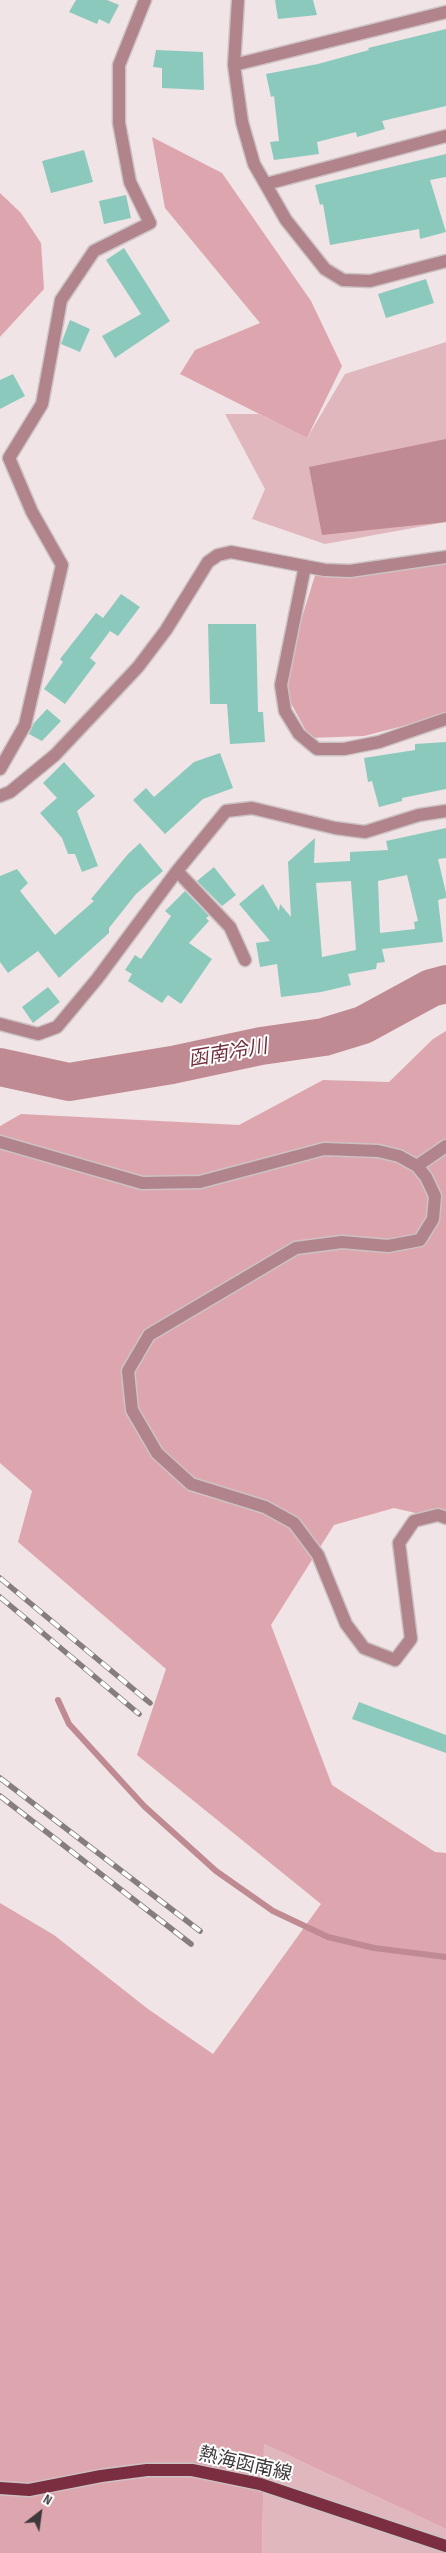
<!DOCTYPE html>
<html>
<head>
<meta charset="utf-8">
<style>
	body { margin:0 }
	#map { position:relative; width:446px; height:2553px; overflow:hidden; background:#f0e4e6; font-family:"Sofia Sans Condensed",sans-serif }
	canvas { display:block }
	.north { position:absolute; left:15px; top:2488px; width:50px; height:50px; -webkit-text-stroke:4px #fff; paint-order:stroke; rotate:30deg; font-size:14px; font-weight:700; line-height:20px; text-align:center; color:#3e393a }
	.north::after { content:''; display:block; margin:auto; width:18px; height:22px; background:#3e393a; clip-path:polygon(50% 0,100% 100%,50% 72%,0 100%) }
</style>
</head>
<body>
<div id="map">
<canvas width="446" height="2553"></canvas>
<div class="north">N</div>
</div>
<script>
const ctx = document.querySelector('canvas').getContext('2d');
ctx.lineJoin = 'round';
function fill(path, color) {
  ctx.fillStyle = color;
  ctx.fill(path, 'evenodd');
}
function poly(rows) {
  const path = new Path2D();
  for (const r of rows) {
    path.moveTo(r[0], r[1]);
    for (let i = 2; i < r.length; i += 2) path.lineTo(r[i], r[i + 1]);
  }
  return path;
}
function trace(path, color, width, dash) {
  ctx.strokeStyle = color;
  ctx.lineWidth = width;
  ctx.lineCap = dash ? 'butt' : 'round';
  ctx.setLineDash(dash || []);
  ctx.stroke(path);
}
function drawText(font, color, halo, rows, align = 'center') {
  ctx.font = font + ' "Sofia Sans Condensed","Noto Sans JP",sans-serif';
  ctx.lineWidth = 4;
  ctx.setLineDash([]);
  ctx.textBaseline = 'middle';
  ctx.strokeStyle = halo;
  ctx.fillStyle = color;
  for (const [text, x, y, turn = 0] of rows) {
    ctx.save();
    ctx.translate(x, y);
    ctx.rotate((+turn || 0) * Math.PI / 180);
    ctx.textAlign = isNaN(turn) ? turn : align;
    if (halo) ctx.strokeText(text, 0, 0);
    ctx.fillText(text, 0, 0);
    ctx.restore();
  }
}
fill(poly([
	[446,342,446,522,325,544,252,519,265,489,225,414,259,414,307,438,345,374],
	[264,2444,446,2529,446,2553,262,2553]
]), '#e0b7bc');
fill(poly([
	[152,137,222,173,311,301,342,366,307,438,180,374,195,350,260,323,165,208],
	[0,193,21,213,41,243,44,289,0,337],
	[446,559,446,715,364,736,310,738,281,685,317,569],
	[446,1031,446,1520,394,1508,334,1525,271,1625,332,1785,435,1852,446,1853,446,2529,264,2444,262,2553,0,2553,0,1903,54,1935,148,2009,213,2054,321,1904,137,1755,166,1669,18,1542,32,1491,0,1463,0,1126,21,1114,239,1125,323,1080,389,1082,433,1039]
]), '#dda6ae');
fill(poly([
	[446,439,446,522,322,535,309,467]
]), '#bf8a92');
trace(poly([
	[58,1700,69,1724,144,1806,216,1871,273,1911,328,1937,374,1948,446,1957]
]), '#bf8a92', 6);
trace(poly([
	[0,1067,69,1082,172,1065,261,1046,324,1037,363,1025,431,988,446,984]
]), '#bf8a92', 38);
fill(poly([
	[76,0,107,0,119,5,109,24,99,19,97,24,69,12],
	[275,0,313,0,317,15,278,19],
	[446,29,446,106,382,121,385,129,357,137,356,132,317,142,319,154,274,160,270,142,279,141,274,96,271,97,266,74,318,64,369,50,368,48],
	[156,50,203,52,204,90,162,88,162,68,153,67],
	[84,150,93,182,51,193,42,161],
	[446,154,446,177,430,180,446,232,420,239,419,229,330,245,323,204,320,205,315,185],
	[126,195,131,218,104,224,99,201],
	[124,248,170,321,115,358,102,336,141,314,106,260],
	[426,279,434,303,386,318,378,294],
	[70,320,90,329,80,352,61,344],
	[13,374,25,396,0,409,0,380],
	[121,594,140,607,118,636,110,631,90,658,96,663,65,704,44,689,63,662,60,659,96,613,103,618],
	[208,624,256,624,258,712,263,712,265,742,230,744,227,704,210,704],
	[47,709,61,721,42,741,29,734,34,723],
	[446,742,446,789,402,798,402,801,379,807,372,781,368,782,364,758,415,750,415,744],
	[220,753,233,788,203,799,165,834,133,800,146,788,154,797,194,762],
	[64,762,95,796,77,811,98,866,82,872,75,854,68,854,62,838,40,813,57,798,43,783],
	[446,828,446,858,438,859,446,893,446,898,438,900,443,942,382,949,385,962,377,963,376,969,348,974,351,985,321,992,281,997,277,964,260,967,256,943,270,941,239,904,263,884,279,911,280,904,291,917,288,862,315,838,314,863,350,861,350,852,388,850,386,841],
	[407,875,418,921,414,922,415,929,380,933,378,881],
	[351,881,356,950,322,957,316,883],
	[140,843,163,871,136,894,109,928,109,933,59,978,38,951,8,973,0,962,0,876,17,869,28,883,20,891,55,935,94,901,91,899,128,854],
	[214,867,236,895,222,906,197,881],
	[185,891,209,916,206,918,209,921,189,943,212,959,181,1004,168,995,162,1003,128,981,132,974,125,970,135,955,141,959,171,916,165,911],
	[48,987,60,1002,33,1023,22,1007],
	[359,1702,446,1735,446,1753,352,1719]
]), '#8bc9bc');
const minor = poly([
	[238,0,234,65,242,122,254,164,286,220,325,269,343,280,370,281,446,261],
	[234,65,446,12],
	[266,184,446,136],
	[305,566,281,685,285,711,299,734,317,749,344,749,379,742,446,719],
	[0,769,25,725,62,565,32,512,9,458,42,404,61,300,94,251,150,223,130,182,119,123,119,65,145,0],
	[0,796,10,792,55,755,138,667,166,630,208,562,218,555,231,552,325,570,350,571,446,557],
	[177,871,230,927,245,960],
	[0,1024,38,1034,57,1027,97,979,177,871,226,811,252,808,335,828,365,832,419,815,446,811],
	[0,1142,142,1183,200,1182,324,1149,378,1151,399,1156,417,1166,426,1177,435,1196,433,1219,420,1240,388,1246,342,1242,296,1248,149,1335,128,1371,132,1410,157,1453,191,1484,265,1507,294,1523,318,1555,346,1624,364,1648,395,1660,411,1639,399,1543,414,1521,438,1515,446,1518],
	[417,1166,446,1146]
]);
const major = poly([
	[0,2488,29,2490,101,2476,147,2470,192,2470,260,2484,446,2546]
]);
trace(minor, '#ccc2c4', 15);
trace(major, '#ccc2c4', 15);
trace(minor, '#b1838a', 12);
trace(major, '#7a2e3f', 12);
const rail = poly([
	[0,1578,150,1703],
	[0,1597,139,1714],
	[0,1778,200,1931],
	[0,1796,191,1944]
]);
trace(rail, '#857d7e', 5.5);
trace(rail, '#fff', 4, [11]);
drawText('19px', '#3e393a', '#fff', [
	["熱海函南線",245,2465,13]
]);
drawText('italic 20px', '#722f3d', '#fff', [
	["函南冷川",228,1054,-10]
]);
</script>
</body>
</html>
